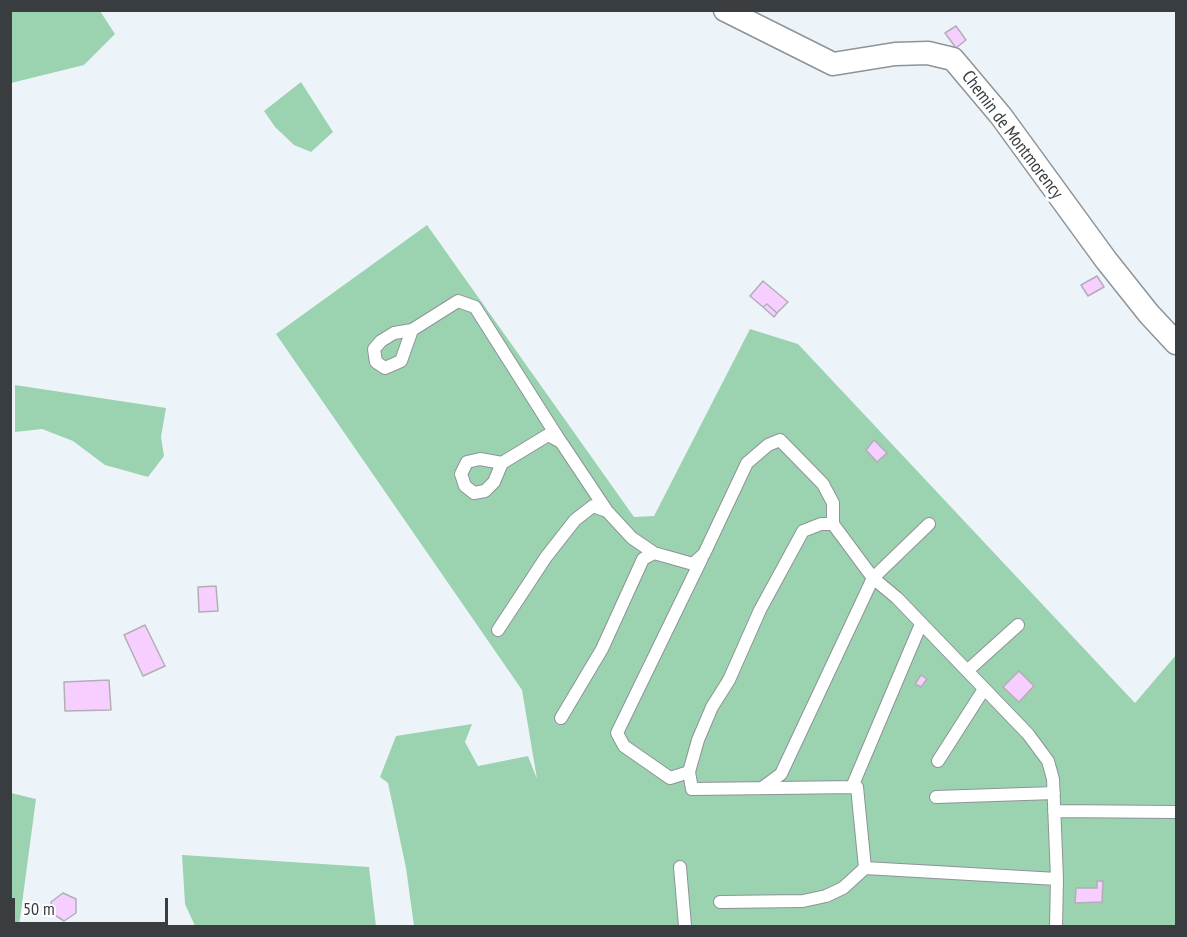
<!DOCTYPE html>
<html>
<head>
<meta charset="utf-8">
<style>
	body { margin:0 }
	#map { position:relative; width:1187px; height:937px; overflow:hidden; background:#edf4f9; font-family:"PT Sans Narrow",sans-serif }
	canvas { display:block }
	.frame { position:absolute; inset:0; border:12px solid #3a3d3f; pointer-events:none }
	.scale { position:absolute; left:12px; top:898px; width:156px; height:27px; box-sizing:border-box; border:3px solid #3a3d3f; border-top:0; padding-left:8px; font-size:18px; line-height:21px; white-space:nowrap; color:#3a3d3f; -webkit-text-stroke:4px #fff; paint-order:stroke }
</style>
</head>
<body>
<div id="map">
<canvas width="1187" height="937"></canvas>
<div class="frame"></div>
<div class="scale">50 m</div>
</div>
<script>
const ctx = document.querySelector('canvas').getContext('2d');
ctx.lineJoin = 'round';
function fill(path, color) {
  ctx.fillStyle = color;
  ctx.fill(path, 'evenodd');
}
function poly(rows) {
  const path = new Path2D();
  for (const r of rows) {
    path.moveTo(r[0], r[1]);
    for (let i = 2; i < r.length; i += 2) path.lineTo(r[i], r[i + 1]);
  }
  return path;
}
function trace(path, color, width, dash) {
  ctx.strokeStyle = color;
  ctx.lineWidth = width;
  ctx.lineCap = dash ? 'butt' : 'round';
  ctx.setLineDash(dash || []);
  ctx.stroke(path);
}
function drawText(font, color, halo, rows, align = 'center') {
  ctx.font = font + ' "PT Sans Narrow",sans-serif';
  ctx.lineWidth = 6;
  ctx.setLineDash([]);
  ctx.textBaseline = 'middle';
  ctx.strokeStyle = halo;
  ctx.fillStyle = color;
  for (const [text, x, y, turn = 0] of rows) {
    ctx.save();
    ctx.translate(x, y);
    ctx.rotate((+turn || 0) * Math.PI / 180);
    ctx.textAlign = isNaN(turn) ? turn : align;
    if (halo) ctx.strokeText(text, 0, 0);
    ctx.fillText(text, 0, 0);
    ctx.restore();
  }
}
fill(poly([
	[10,11,100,11,115,34,84,65,11,83],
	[301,82,333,132,311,152,294,145,275,127,264,111],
	[427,225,634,517,654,516,750,329,798,344,1135,703,1176,655,1176,926,414,926,406,868,388,783,380,777,396,736,472,724,465,742,478,766,528,756,537,779,522,690,276,334],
	[15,385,166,408,161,437,164,456,148,477,105,465,73,441,42,429,15,432],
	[11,793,36,799,19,926,11,926],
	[182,855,369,867,376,926,195,926,185,904]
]), '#9bd3b1');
const building = poly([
	[956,26,966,40,956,48,945,33,956,26],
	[1097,276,1104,287,1088,296,1081,285,1097,276],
	[763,281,788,302,777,313,767,304,763,307,750,296,763,281],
	[767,304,777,313,774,317,763,307,767,304],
	[874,440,887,453,877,462,866,450,874,440],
	[216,586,218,611,199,612,198,587,216,586],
	[145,625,165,666,143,676,124,635,145,625],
	[1019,671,1034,686,1019,702,1003,687,1019,671],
	[921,675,927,679,921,687,915,684,921,675],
	[109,680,111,710,65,711,64,682,109,680],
	[1097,881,1103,881,1102,902,1075,903,1076,888,1097,888,1097,881],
	[63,893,76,899,76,913,64,921,53,914,51,902,63,893]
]);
fill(building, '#f6ceff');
trace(building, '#b3aeb4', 1.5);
const service = poly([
	[412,330,401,361,385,368,376,362,374,349,381,341,394,333,412,330,458,301,475,307,560,441],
	[502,463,480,459,467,462,461,474,465,486,474,493,485,491,494,482,502,463,548,435,561,442,607,511,632,538,654,553,693,564,704,554,747,463,768,445,780,440,823,484,833,503,833,524,873,578,897,598,1028,734,1048,761,1053,779,1057,879],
	[833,524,821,524,803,531,760,610,729,680,712,707,698,740,689,772,692,789,857,787,865,868,1057,879,1056,926],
	[498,630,546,557,575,520,593,506,607,511],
	[967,671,1018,625],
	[561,718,602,649,643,559,654,553],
	[938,761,984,689],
	[689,772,670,778,624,746,617,733,702,558],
	[852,787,921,624],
	[762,788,781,774,873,578,929,524],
	[936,797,1054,793],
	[1054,811,1176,812],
	[680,867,685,926],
	[720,902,803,901,826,896,843,888,865,868]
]);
const minor = poly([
	[725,10,833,64,895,54,928,53,953,59,1001,116,1106,260,1149,314,1176,343]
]);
trace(service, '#8d9398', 14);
trace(minor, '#8d9398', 25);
trace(service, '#fff', 12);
trace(minor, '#fff', 22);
drawText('18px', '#3a3d3f', '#fff', [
	["Chemin de Montmorency",1012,135,53]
]);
</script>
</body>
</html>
